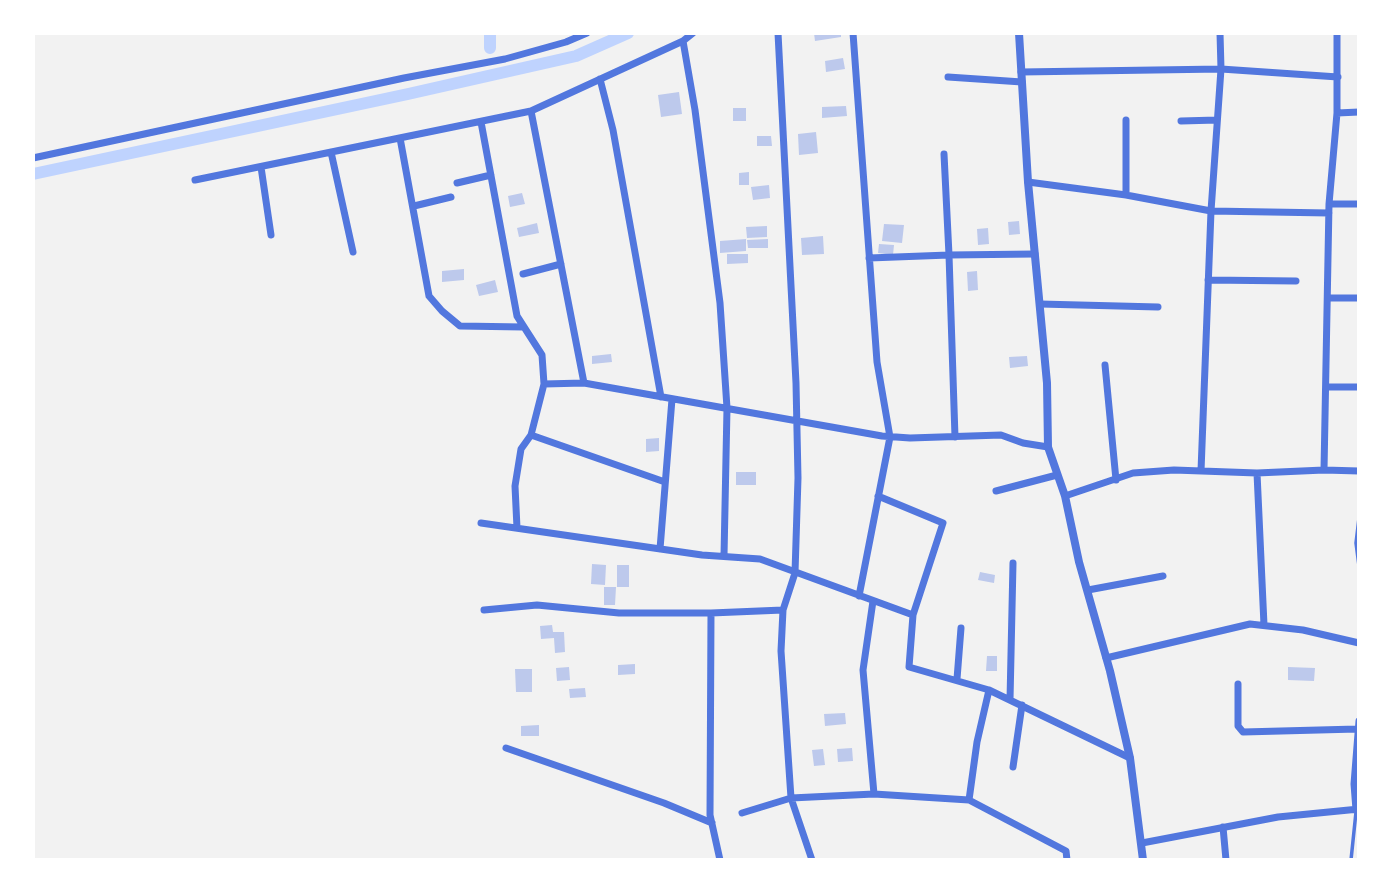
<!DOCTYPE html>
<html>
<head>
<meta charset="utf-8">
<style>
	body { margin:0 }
	#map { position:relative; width:1392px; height:893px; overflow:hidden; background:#f2f2f2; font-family:"Sofia Sans Condensed",sans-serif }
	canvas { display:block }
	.frame { position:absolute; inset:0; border:35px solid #fff; pointer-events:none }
</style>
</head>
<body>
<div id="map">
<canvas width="1392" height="893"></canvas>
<div class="frame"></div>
</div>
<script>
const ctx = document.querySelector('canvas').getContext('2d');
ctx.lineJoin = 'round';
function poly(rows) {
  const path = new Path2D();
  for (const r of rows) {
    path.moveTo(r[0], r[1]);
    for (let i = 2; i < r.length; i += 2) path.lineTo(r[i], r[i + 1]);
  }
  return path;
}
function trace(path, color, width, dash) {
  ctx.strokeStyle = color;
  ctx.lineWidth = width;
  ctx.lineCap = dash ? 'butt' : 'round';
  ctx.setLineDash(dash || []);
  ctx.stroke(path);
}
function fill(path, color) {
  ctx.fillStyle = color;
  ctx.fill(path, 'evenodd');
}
trace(poly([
	[490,33,490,48],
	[33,174,408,94,576,56,628,33]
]), '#bfd3fe', 12);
fill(poly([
	[814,33,841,33,841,37,815,41],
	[843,58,845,69,826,72,825,61],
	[679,92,682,114,661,117,658,95],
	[846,106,847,116,822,118,822,107],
	[733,108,746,108,746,121,733,121],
	[816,132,818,153,799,155,798,134],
	[757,136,771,136,772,146,757,146],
	[749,172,749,185,739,185,739,173],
	[769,185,770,198,753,200,751,187],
	[522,193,525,204,510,207,508,196],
	[1019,221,1020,234,1009,235,1008,222],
	[537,223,539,233,519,237,517,228],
	[884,224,904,225,902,243,882,241],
	[767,226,767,237,747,238,746,227],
	[988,228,989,244,978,245,977,229],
	[823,236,824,254,802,255,801,238],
	[746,239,746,251,720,253,720,241],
	[768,239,768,248,748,248,747,240],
	[879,244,894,245,893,255,878,253],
	[727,254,748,254,748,263,727,264],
	[464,269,464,280,442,282,442,271],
	[977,271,978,290,968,291,967,272],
	[495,280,498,292,479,296,476,285],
	[611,354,612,362,592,364,592,356],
	[1027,356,1028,366,1010,368,1009,357],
	[659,438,659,451,646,452,646,439],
	[736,472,756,472,756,485,736,485],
	[592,564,606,565,605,585,591,584],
	[617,565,629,565,629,587,617,587],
	[980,572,995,575,994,583,978,580],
	[604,587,616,587,615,605,604,605],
	[552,625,553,632,564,632,565,652,555,653,554,638,541,639,540,626],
	[987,656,997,656,997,671,986,671],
	[635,664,635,674,618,675,618,665],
	[569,667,570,680,557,681,556,668],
	[1288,667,1315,668,1314,681,1288,680],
	[515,669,532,669,532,692,516,692],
	[585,688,586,697,570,698,569,689],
	[845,713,846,724,825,726,824,714],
	[539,725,539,736,521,736,521,726],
	[852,748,853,761,838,762,837,749],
	[823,749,825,765,814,766,812,750]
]), '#bdc9ec');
trace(poly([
	[1359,518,1356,543,1359,566],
	[1351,860,1356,812]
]), '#5277de', 3.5);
trace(poly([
	[778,33,796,383,798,478,795,573,783,610,781,651,791,798,812,860],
	[853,33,877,362,890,437,859,596],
	[1337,33,1337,113,1329,204,1324,470,1359,471],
	[683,41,695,110,720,303,727,408,724,556],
	[1021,72,1221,69,1338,77],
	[948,77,1022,82],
	[600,79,613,130,661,397],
	[531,111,584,383],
	[1337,113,1359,112],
	[1126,120,1126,195],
	[1181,121,1217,120],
	[481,122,517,316,542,355,544,384,584,383,882,436,910,438,1001,435,1023,443,1048,447],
	[400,138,429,296,442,311,460,326,523,327],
	[331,152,353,252],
	[944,154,949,255,1035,254],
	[33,158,404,78,505,59,566,42,587,33],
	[261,167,271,235],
	[195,180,531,111,683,41,693,33],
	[1028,182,1126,195,1211,211,1329,213],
	[457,183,491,175],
	[1329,204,1359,204],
	[414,206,451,197],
	[869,258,949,255,955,437],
	[523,274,561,264],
	[1208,280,1296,281],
	[1328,298,1359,298],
	[1040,304,1158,307],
	[1105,365,1116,480],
	[1326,387,1359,387],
	[531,435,665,482],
	[1201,471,1211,211,1221,69,1220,33],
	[1257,473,1264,625],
	[996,491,1057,475],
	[878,496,943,523,913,615,909,667,989,690,1130,758],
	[1065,496,1133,473,1174,470,1257,473,1324,470],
	[481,523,702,555,760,559,913,615],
	[517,528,515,486,521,449,531,435,544,384],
	[660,549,672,399],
	[1088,590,1163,576],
	[873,601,863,670,874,794],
	[484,610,537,605,619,613,711,613,783,610],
	[711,613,710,815,720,860],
	[1106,658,1250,624,1303,630,1359,643],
	[957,679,961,628],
	[1238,684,1238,726,1243,732,1357,729],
	[1010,700,1013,563],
	[506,748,664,803,712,823],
	[1013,767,1022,705],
	[969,800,977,742,989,690],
	[1356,810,1354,784,1359,721],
	[742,813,791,798,874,794,969,800,1066,851,1067,860],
	[1223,827,1226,860],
	[1142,843,1278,817,1359,809]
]), '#5277de', 7);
trace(poly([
	[1019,33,1028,182,1047,383,1048,447,1065,496,1079,562,1110,671,1130,758,1143,860]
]), '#5277de', 8);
</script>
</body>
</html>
